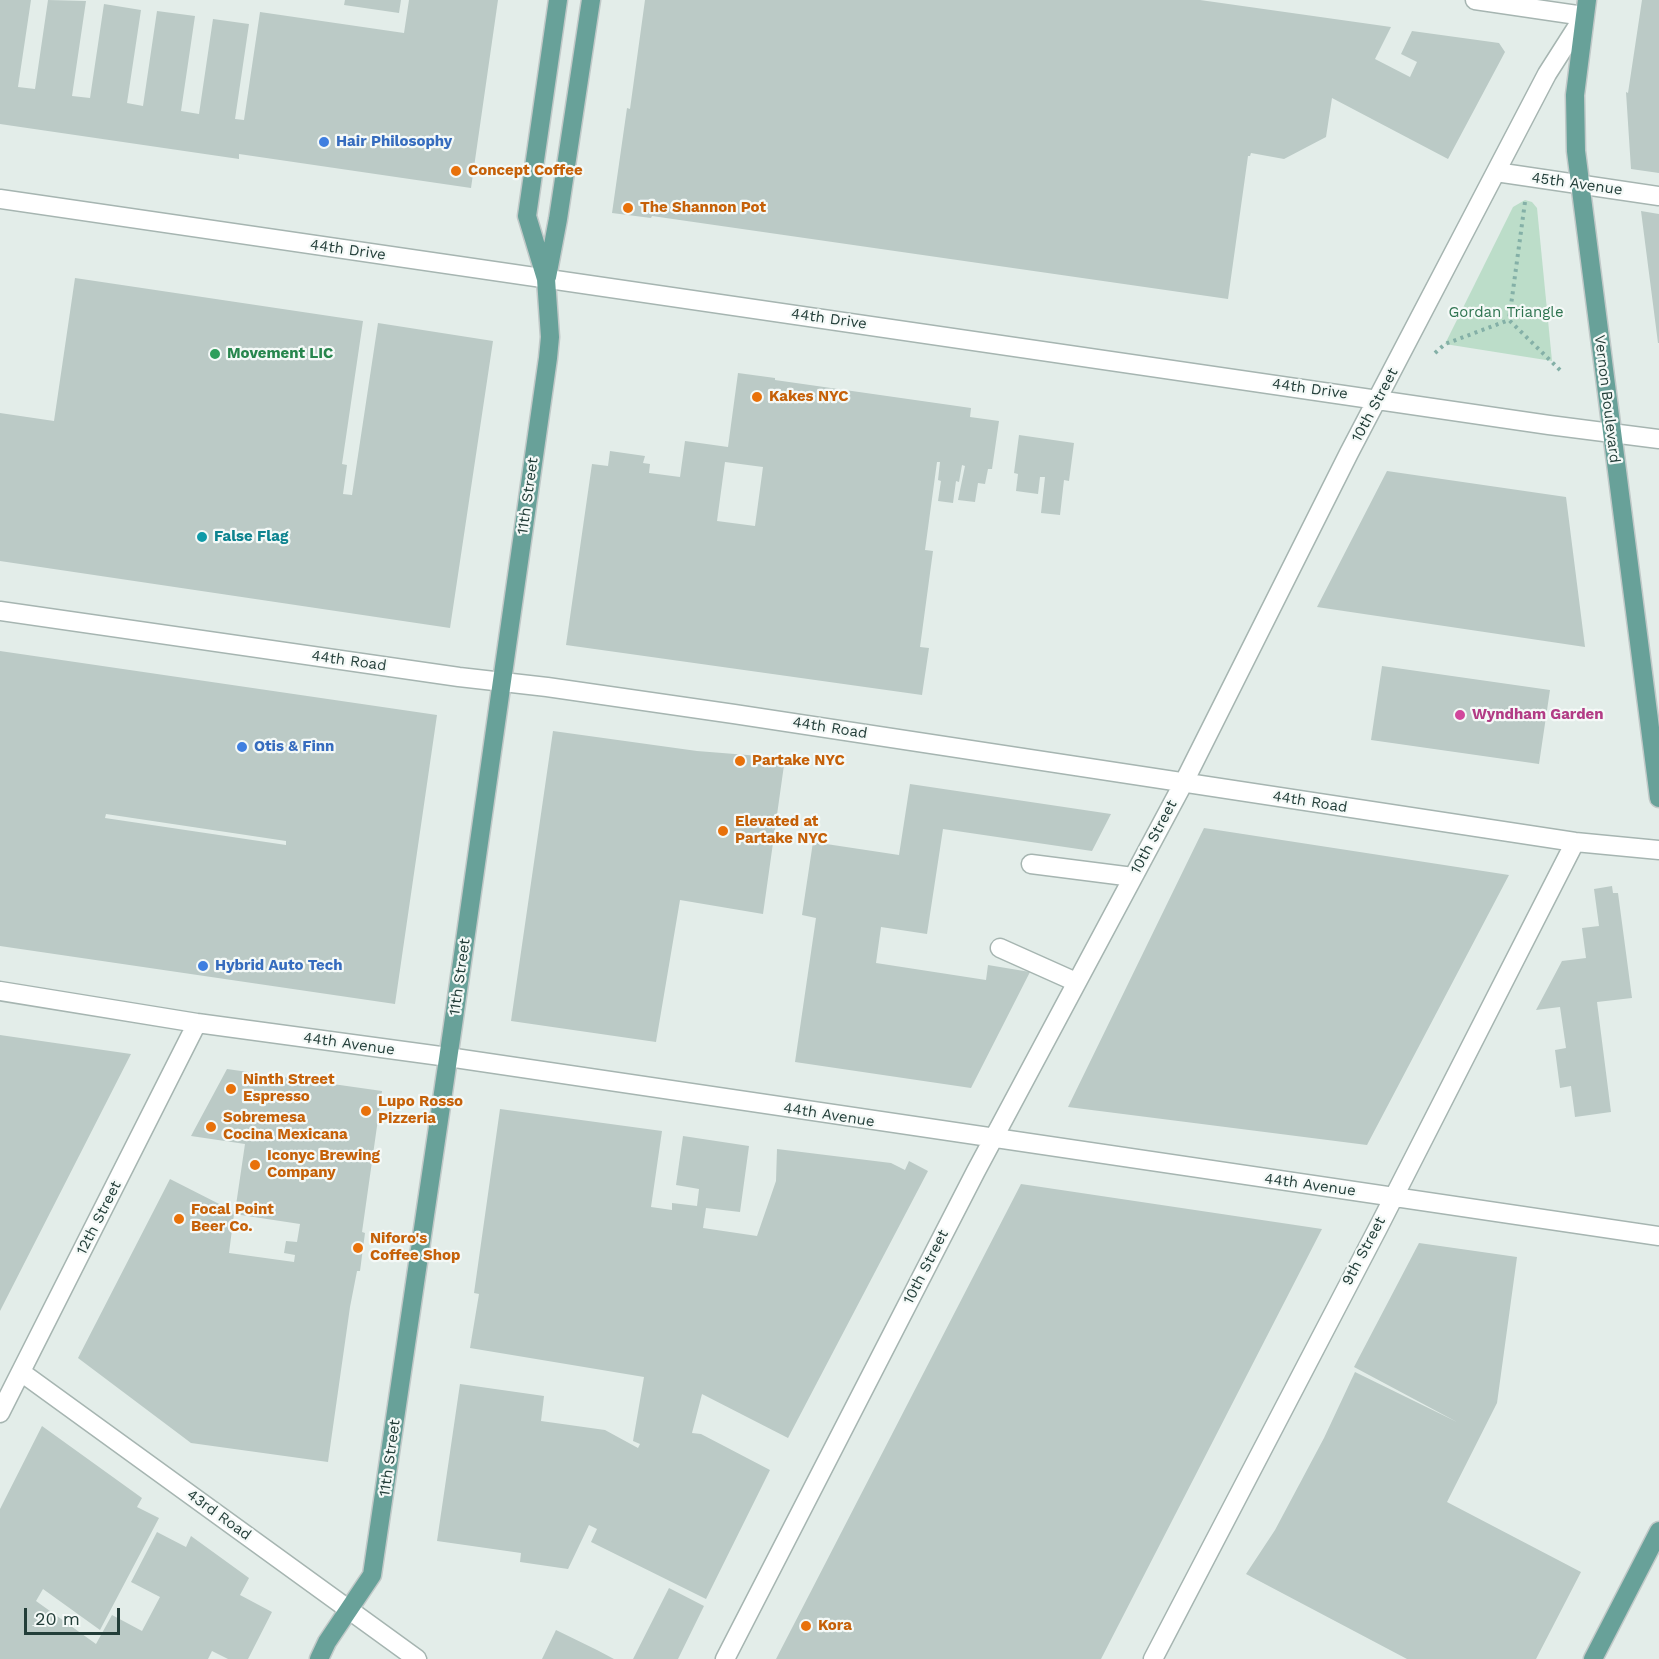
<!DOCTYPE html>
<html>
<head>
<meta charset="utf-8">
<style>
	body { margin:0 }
	#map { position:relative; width:1659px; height:1659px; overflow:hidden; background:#e3ede9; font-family:"Work Sans",sans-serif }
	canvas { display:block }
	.scale { position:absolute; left:24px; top:1608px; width:96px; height:27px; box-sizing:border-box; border:3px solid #233e39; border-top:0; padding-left:8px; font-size:18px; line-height:21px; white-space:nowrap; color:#233e39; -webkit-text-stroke:4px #f4f9f7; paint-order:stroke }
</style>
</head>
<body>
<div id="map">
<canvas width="1659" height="1659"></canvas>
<div class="scale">20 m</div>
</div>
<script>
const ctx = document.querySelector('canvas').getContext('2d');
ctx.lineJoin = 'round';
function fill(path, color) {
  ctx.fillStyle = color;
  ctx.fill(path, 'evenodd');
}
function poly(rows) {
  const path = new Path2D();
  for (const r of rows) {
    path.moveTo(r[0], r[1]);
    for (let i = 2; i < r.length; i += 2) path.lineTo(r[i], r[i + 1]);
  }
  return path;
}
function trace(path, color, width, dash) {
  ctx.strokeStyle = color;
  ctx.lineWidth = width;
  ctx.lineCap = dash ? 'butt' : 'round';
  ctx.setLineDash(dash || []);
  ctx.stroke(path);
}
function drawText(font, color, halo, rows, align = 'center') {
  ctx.font = font + ' "Work Sans",sans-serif';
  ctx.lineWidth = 4.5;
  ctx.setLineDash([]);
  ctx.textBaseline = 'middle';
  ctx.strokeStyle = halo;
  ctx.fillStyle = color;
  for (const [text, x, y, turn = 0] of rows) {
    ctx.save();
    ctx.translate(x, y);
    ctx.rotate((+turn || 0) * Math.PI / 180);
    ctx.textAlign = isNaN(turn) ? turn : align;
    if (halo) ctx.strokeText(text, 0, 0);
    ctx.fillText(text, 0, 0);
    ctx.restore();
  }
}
fill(poly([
	[1525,200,1532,202,1537,208,1552,361,1445,344,1513,207]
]), '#bcddc9');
fill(poly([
	[0,0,31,0,18,87,35,89,48,0,86,1,72,96,90,98,104,4,141,10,127,103,143,106,157,11,195,16,181,111,199,114,213,19,249,24,235,119,244,120,260,12,404,33,409,0,498,0,471,188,239,154,239,159,0,124],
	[345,0,401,0,399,13,344,5],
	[645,0,1200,0,1391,27,1375,59,1410,77,1417,62,1401,54,1412,31,1499,43,1505,52,1448,159,1332,98,1326,137,1284,159,1251,153,1250,156,1248,156,1228,299,652,216,651,218,612,213,627,108,630,109],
	[1642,0,1659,0,1659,173,1631,169,1626,92,1628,93],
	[1641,211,1659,214,1659,343,1658,343],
	[75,278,363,321,342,464,347,465,343,494,352,495,378,323,493,341,450,628,0,561,0,413,54,421],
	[738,373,775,378,775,380,971,408,970,417,999,421,992,469,988,469,985,484,978,483,975,502,958,500,965,466,962,465,959,482,956,481,953,503,938,501,941,481,938,480,940,462,937,462,925,550,933,551,920,647,929,648,922,695,566,645,592,464,608,466,610,451,645,456,643,463,650,464,649,473,680,477,685,441,728,447],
	[725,462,763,467,755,526,717,521],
	[1019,435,1074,443,1069,481,1064,480,1060,515,1041,513,1045,477,1040,477,1038,494,1016,491,1018,474,1014,473],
	[1387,471,1566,497,1585,647,1317,607],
	[0,651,437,715,395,1004,0,946],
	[106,814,286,841,286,845,105,818],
	[1382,666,1550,690,1539,764,1371,740],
	[553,731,697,751,785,758,763,914,680,900,656,1042,511,1021],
	[910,784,1111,814,1092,851,943,829,927,934,881,927,876,963,986,980,988,965,1030,972,971,1088,795,1062,816,918,802,915,813,842,899,855],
	[1204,828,1509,875,1367,1145,1068,1107],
	[1612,886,1613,893,1618,893,1632,998,1597,1002,1611,1112,1575,1117,1571,1086,1560,1088,1555,1050,1566,1048,1560,1007,1536,1010,1562,961,1586,958,1582,928,1599,926,1594,889],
	[0,1035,131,1054,0,1311],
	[227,1069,382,1091,362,1232,365,1233,360,1271,357,1271,350,1307,328,1462,191,1443,78,1358,170,1179,235,1212,245,1144,191,1136],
	[234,1214,300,1224,297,1242,286,1241,284,1253,295,1255,294,1262,229,1253],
	[500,1109,662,1131,651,1207,672,1210,672,1203,697,1206,699,1189,676,1185,683,1136,749,1146,740,1212,706,1208,703,1228,757,1236,776,1181,777,1149,891,1163,905,1170,909,1161,928,1171,788,1438,702,1394,692,1433,701,1434,770,1470,706,1599,591,1542,597,1529,589,1525,568,1569,520,1562,521,1553,437,1541,460,1384,544,1396,541,1421,605,1430,638,1448,640,1444,633,1441,644,1377,470,1348,479,1294,474,1293],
	[1021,1184,1322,1229,1101,1659,776,1659],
	[1419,1243,1517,1257,1497,1403,1447,1502,1581,1572,1536,1659,1407,1659,1246,1574,1275,1530,1324,1438,1355,1372,1457,1422,1354,1367],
	[42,1426,142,1498,137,1507,159,1518,100,1630,43,1589,36,1601,96,1644,112,1615,142,1631,160,1597,131,1582,157,1532,186,1547,191,1536,249,1578,240,1595,272,1612,248,1659,228,1659,212,1651,208,1659,0,1659,0,1509],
	[669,1588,704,1606,678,1659,633,1659],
	[556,1630,597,1650,614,1659,542,1659]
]), '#bbcac6');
const minor = poly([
	[1496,172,1659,196],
	[0,199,1549,425,1659,439],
	[0,611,459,677,547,687,734,714,1575,842,1659,850],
	[1031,864,1133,877],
	[1000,948,1076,982],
	[0,991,197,1023,448,1057,1659,1236],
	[21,1372,417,1659],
	[0,1413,197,1023],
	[725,1659,976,1171,1184,782,1349,453,1547,74,1584,16,1475,0],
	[1153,1659,1378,1228,1575,842]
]);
const major = poly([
	[1587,0,1575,95,1576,151,1659,798],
	[547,277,558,219,591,0],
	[319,1659,327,1642,372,1575,453,1025,548,358,550,337,546,279,527,216,558,0],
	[1593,1659,1659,1531]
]);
trace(minor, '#a6b5b1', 21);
trace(major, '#c1c9c8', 21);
trace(poly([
	[1525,202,1509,320,1560,370],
	[1435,353,1445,344,1509,320]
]), '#84b0a7', 4, [3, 4.5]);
trace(minor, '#fff', 18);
trace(major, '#68a199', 18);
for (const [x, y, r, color] of [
	[324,142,6,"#3f7fe0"],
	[456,171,6,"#e8710a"],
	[628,208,6,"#e8710a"],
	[215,354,6,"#2e9e5b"],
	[757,397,6,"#e8710a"],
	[202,537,6,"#0f9aa8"],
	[1460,715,6,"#d1479c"],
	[242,747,6,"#3f7fe0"],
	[740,761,6,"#e8710a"],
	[723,831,6,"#e8710a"],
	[203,966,6,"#3f7fe0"],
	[231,1089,6,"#e8710a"],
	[366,1111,6,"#e8710a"],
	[211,1127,6,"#e8710a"],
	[255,1165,6,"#e8710a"],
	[179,1219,6,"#e8710a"],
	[358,1248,6,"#e8710a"],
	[806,1626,6,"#e8710a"]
]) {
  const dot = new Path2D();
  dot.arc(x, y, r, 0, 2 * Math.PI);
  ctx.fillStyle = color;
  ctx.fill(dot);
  trace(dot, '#f4f9f7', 2);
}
drawText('bold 15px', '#366cbe', '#f4f9f7', [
	["Hair Philosophy",336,142],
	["Otis & Finn",254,747],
	["Hybrid Auto Tech",215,966]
], 'left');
drawText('bold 15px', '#c56008', '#f4f9f7', [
	["Concept Coffee",468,171],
	["The Shannon Pot",640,208],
	["Kakes NYC",769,397],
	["Partake NYC",752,761],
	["Elevated at",735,822],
	["Partake NYC",735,839],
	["Ninth Street",243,1080],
	["Espresso",243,1097],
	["Lupo Rosso",378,1102],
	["Pizzeria",378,1119],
	["Sobremesa",223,1118],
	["Cocina Mexicana",223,1135],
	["Iconyc Brewing",267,1156],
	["Company",267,1173],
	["Focal Point",191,1210],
	["Beer Co.",191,1227],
	["Niforo's",370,1239],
	["Coffee Shop",370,1256],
	["Kora",818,1626]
], 'left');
drawText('15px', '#233e39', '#f4f9f7', [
	["45th Avenue",1577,184,8],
	["44th Drive",348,250,8],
	["44th Drive",829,319,8],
	["44th Drive",1310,389,8],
	["Vernon Boulevard",1607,399,83],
	["10th Street",1375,405,-62],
	["11th Street",528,496,-82],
	["44th Road",349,661,8],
	["44th Road",830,728,9],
	["44th Road",1310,802,9],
	["10th Street",1154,837,-62],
	["11th Street",460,977,-82],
	["44th Avenue",349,1044,8],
	["44th Avenue",829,1115,9],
	["44th Avenue",1310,1185,8],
	["12th Street",99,1218,-63],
	["9th Street",1364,1251,-62],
	["10th Street",926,1267,-63],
	["11th Street",390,1458,-82],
	["43rd Road",219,1515,36]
]);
drawText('15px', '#2e7450', '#f4f9f7', [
	["Gordan Triangle",1506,313]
]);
drawText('bold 15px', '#27864d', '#f4f9f7', [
	["Movement LIC",227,354]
], 'left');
drawText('bold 15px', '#0d838f', '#f4f9f7', [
	["False Flag",214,537]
], 'left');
drawText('bold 15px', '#b23c85', '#f4f9f7', [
	["Wyndham Garden",1472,715]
], 'left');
</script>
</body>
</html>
